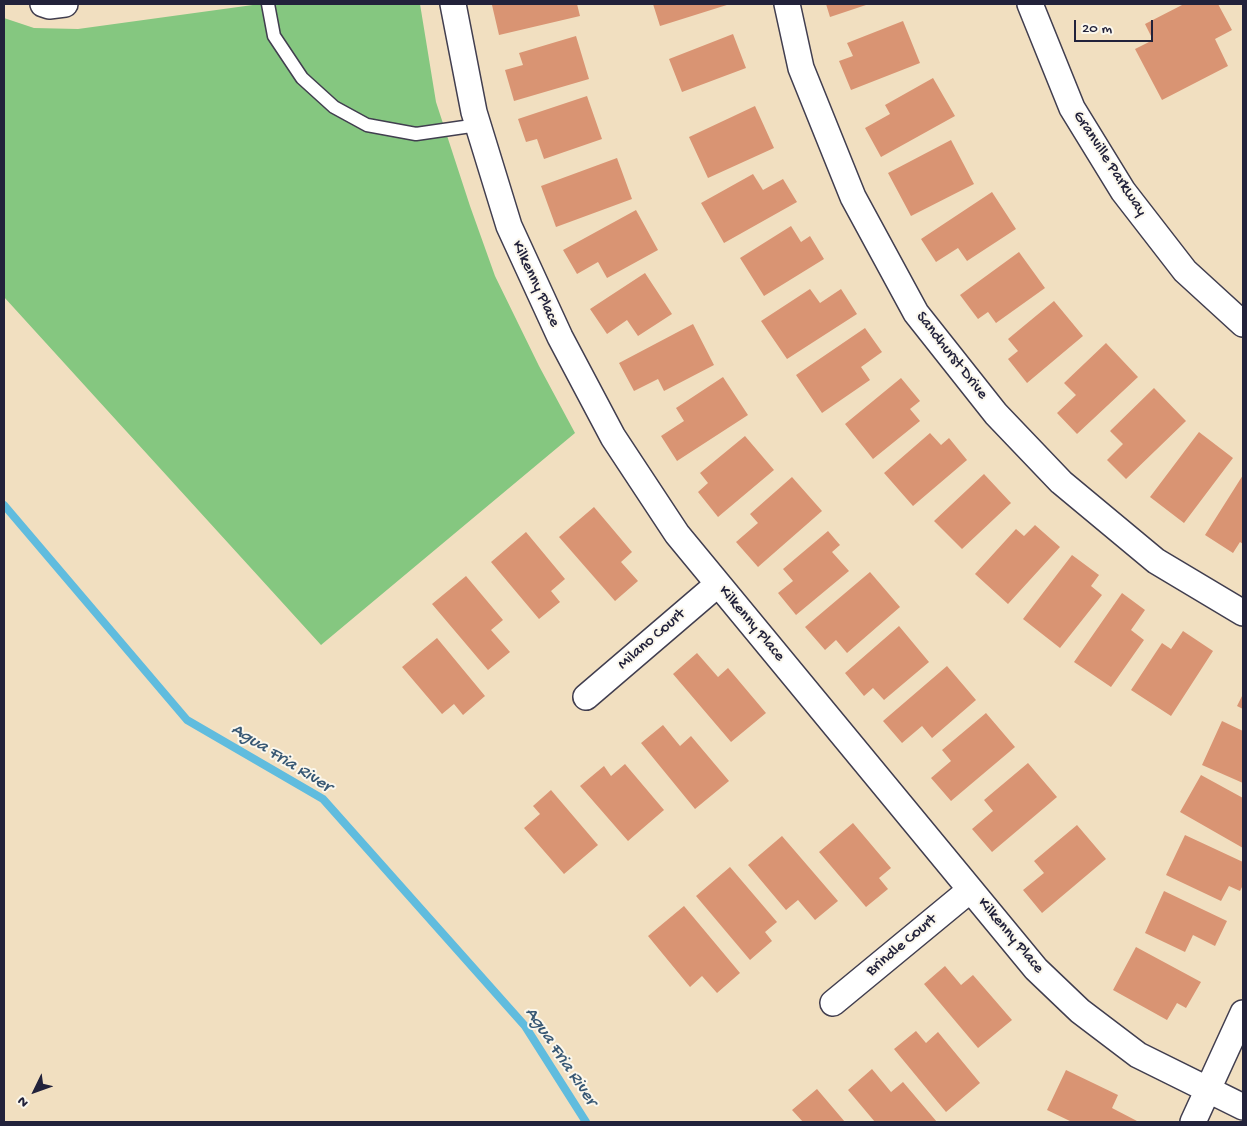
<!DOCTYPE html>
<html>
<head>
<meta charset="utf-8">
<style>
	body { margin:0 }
	#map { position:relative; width:1247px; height:1126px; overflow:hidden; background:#f1dfc0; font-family:"Gochi Hand",sans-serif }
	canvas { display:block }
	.frame { position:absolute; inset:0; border:5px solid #22223b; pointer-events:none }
	.north { position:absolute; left:10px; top:1066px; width:50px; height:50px; -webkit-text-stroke:4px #fbf7ec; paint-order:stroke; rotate:228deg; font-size:14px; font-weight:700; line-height:20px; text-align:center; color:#22223b }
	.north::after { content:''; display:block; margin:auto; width:18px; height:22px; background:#22223b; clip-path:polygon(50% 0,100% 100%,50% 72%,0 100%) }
	.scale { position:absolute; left:1074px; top:20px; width:79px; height:22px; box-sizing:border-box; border:2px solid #22223b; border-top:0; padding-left:6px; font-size:15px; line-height:18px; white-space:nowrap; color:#22223b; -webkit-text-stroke:4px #fbf7ec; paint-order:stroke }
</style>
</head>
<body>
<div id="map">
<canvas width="1247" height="1126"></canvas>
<div class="frame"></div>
<div class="north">N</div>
<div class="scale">20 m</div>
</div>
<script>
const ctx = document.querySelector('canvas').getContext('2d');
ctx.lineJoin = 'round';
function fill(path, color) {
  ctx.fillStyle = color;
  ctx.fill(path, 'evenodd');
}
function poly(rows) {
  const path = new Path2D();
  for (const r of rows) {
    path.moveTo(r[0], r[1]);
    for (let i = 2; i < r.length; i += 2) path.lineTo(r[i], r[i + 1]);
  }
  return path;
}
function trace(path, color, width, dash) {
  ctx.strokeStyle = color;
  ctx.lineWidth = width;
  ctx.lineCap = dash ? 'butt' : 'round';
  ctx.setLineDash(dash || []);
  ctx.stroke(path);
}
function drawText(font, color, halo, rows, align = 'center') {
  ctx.font = font + ' "Gochi Hand",sans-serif';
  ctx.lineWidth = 4;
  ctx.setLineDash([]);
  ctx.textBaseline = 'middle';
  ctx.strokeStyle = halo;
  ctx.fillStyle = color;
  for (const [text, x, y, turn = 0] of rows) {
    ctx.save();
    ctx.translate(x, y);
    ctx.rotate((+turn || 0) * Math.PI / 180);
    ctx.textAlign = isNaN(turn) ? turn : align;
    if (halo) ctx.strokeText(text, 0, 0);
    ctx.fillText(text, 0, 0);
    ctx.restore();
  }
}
fill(poly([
	[260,4,420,4,436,102,470,206,495,276,539,366,575,433,321,645,4,297,4,18,34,28,78,29]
]), '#85c780');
trace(poly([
	[4,505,187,720,323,799,525,1026,586,1122]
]), '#60bcde', 8);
fill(poly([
	[498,4,577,4,580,16,499,35,492,5],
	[653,4,730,4,660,26],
	[826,4,869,4,830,17],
	[1184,4,1218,4,1232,30,1215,39,1228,66,1162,100,1135,49,1153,40,1145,24],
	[903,21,920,63,851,90,839,61,853,56,847,43],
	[733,34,746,68,682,92,669,59],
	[576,36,589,79,514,101,505,70,523,65,519,53],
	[933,78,955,116,881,157,865,128,890,114,885,105],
	[587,96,602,139,544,159,537,139,526,142,518,119],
	[755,106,774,148,708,178,689,137],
	[951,140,974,184,911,216,888,173],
	[617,158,632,199,556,227,541,186],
	[753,174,763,190,783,179,797,202,724,243,701,203],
	[992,192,1016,229,967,261,958,248,936,262,921,239],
	[636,210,658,250,607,278,598,262,577,274,563,250],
	[791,226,801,242,810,236,824,259,764,296,740,258],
	[1019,252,1045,288,996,323,988,312,978,319,960,295],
	[645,273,672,314,638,336,627,320,607,334,590,309],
	[810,289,820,303,841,289,857,314,787,359,761,321],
	[1054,301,1083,336,1027,383,1008,359,1018,351,1008,339],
	[693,324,714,365,664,391,658,379,634,391,619,363],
	[865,328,882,352,861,367,870,380,822,413,796,375],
	[1106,343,1138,377,1077,434,1057,413,1076,395,1064,383],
	[723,377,748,415,677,461,661,436,684,421,676,408],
	[901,378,920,401,910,409,920,421,873,459,845,424],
	[1154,388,1186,421,1126,479,1107,460,1123,444,1110,431],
	[1199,432,1233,458,1184,523,1150,497],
	[930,433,941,445,949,438,967,460,913,506,884,473],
	[745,436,774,470,718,517,698,492,708,483,700,473],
	[984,474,1011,503,962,549,934,521],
	[1243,475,1243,544,1240,542,1233,553,1205,535],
	[792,477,822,511,758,567,736,542,758,523,750,514],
	[594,507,632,552,621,562,638,581,615,601,559,537],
	[1035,525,1060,547,1008,604,975,574,1016,529,1024,536],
	[828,531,840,545,832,552,849,571,796,615,778,593,793,581,783,569],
	[526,532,565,579,551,591,560,602,539,619,491,562],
	[1072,555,1099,575,1091,586,1102,595,1060,648,1023,619],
	[870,572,900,607,847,653,836,640,825,650,805,627],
	[466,576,503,620,491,630,510,652,488,670,432,604],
	[1122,593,1145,610,1131,630,1144,640,1111,687,1074,662],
	[899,626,929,662,884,700,873,688,864,696,845,673],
	[1183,631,1213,651,1171,716,1131,690,1162,643,1171,649],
	[437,638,485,696,463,715,454,704,442,714,402,667],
	[697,653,718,677,728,668,766,713,731,742,673,674],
	[947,666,976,700,932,738,922,726,902,743,883,721],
	[1243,694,1243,709,1237,706],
	[986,713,1015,747,951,801,931,778,951,761,942,750],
	[1222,721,1243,731,1243,783,1202,765],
	[663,725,680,746,691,736,729,781,695,809,641,743],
	[1028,763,1057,797,992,852,972,829,993,811,984,800],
	[625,764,664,810,628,841,580,786,604,766,611,776],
	[1201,775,1243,798,1243,848,1180,812],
	[551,790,598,845,564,874,524,828,540,814,533,806],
	[853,823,891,868,879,878,888,889,866,907,819,852],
	[1077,825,1106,859,1042,913,1023,890,1044,873,1034,861],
	[1185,835,1243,862,1243,885,1240,891,1229,886,1221,901,1166,875],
	[782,836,838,901,815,920,798,900,786,910,748,865],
	[730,867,777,922,765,932,772,941,750,960,696,896],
	[1164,891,1227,921,1215,946,1193,935,1185,952,1145,933],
	[684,906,740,973,717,993,702,976,690,987,648,936],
	[1136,947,1201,982,1186,1008,1177,1003,1167,1020,1113,990],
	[945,966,961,985,973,975,1012,1020,978,1048,924,984],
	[916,1031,926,1043,938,1032,980,1083,946,1112,894,1049],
	[872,1069,891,1092,903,1082,937,1122,875,1122,848,1090],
	[1066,1070,1118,1095,1112,1108,1137,1121,1136,1122,1072,1122,1047,1110],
	[817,1089,845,1122,803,1122,792,1110]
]), '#d99473');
const service = poly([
	[268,4,274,36,302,78,334,107,367,125,416,134,478,125]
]);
const minor = poly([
	[43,4,49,6,65,4],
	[453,4,474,112,509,226,560,337,613,437,677,534,1036,969,1080,1011,1138,1055,1243,1107],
	[787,4,801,68,853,197,916,313,996,414,1061,482,1156,561,1243,613],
	[1030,4,1072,108,1123,191,1185,271,1243,324],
	[586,697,718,584],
	[833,1003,970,890],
	[1193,1122,1243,1013]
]);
trace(service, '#413e4f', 15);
trace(minor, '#413e4f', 28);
trace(service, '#fff', 12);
trace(minor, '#fff', 25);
drawText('16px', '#22223b', '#fbf7ec', [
	["Granville Parkway",1109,164,57],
	["Kilkenny Place",535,284,65],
	["Sandhurst Drive",951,356,52],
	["Kilkenny Place",751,624,50],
	["Milano Court",652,640,-41],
	["Kilkenny Place",1010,936,50],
	["Brindle Court",902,946,-40]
]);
drawText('italic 18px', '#385874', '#fbf7ec', [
	["Agua Fria River",281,759,32],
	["Agua Fria River",560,1057,56]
]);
</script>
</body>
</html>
